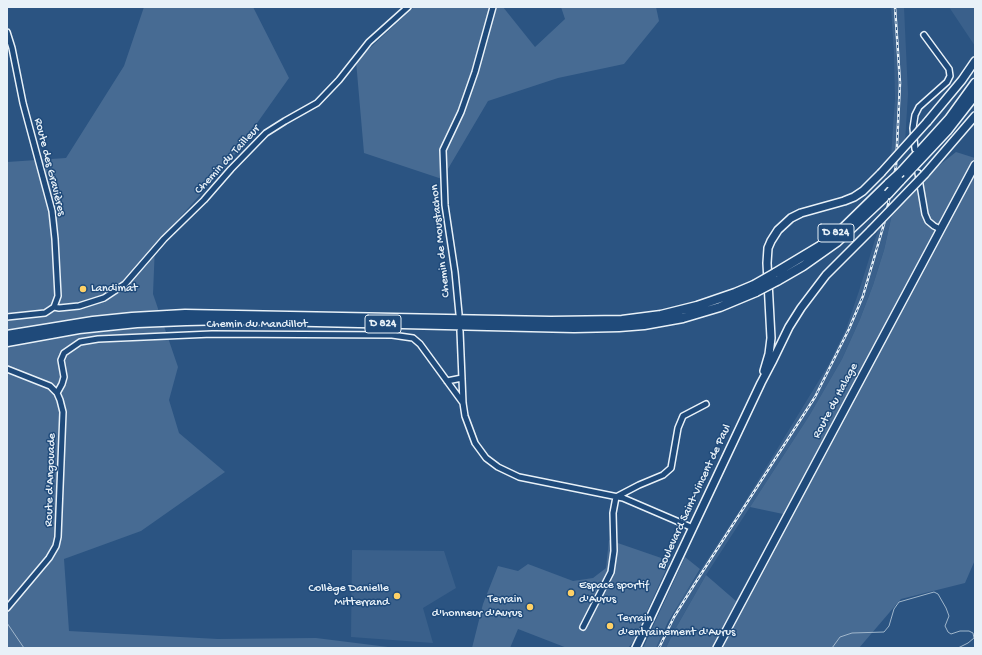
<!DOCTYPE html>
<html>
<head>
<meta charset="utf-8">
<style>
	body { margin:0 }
	#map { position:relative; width:982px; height:655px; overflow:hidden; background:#2b5482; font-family:"Gochi Hand",sans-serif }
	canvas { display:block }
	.frame { position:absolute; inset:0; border:8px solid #e8f1f8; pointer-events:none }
</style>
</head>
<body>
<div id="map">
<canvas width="982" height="655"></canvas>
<div class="frame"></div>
</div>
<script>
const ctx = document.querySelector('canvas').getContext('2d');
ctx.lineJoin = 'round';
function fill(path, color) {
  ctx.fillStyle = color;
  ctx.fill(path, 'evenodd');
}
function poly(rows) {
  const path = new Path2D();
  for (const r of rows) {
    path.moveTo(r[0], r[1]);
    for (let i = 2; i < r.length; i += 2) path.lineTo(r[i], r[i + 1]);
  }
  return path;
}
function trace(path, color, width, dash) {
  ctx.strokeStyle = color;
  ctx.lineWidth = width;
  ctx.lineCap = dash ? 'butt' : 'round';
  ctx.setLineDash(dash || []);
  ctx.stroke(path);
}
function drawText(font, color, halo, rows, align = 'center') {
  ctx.font = font + ' "Gochi Hand",sans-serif';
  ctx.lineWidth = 3;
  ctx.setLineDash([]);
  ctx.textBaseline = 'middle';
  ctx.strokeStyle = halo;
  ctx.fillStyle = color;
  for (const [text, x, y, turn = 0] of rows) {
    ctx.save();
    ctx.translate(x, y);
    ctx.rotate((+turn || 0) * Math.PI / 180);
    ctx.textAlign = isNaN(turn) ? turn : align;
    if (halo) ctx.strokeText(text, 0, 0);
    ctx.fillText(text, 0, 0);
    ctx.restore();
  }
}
fill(poly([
	[891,7,904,7,908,94,905,142,891,157,895,99,894,53],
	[949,7,975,7,975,46],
	[892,214,884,250,873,285,860,319,842,359,809,416,706,575,673,633,666,648,656,648,681,600,743,505,829,364,846,329,859,291,879,227],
	[352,550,444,551,456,588,423,608,433,643,351,637]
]), '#3a608b');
fill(poly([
	[144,7,253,7,289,78,228,164,155,245,153,294,178,367,169,400,179,433,225,472,141,531,64,559,69,631,218,639,316,638,396,648,7,648,7,162,66,158,124,66],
	[414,7,503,7,535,47,565,19,561,7,656,7,659,21,624,64,558,78,488,101,442,179,364,153,356,61],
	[956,152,975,158,975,560,965,583,901,599,859,648,666,648,673,633,706,575,736,601,783,514,750,507,809,416,842,359,860,319,873,285,884,250,892,214,937,167],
	[609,540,670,561,633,642,628,648,567,648,518,629,510,648,472,648,483,604,498,566,518,571,528,564,573,581,593,578,606,568],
	[685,557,700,569,668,622,656,648,643,648]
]), '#476b93');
trace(poly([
	[7,623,24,648],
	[832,648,840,637,852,633,884,632,889,626,894,609,899,602,934,592,938,594,946,608,949,616,945,626,948,632,951,634,960,631,969,631,973,633,974,638,968,643,958,648]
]), '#a0b6cb', 1);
const minor = poly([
	[7,32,12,48,23,103,52,211,55,239,58,296,54,307],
	[915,149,913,128,915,115,919,107,947,82,950,76,949,69,924,35],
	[918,173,925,214,928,221,934,226,940,229],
	[54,307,59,308,79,306,104,298,125,284,164,239,204,200,231,169,266,133,285,121,317,103,339,80,369,42,408,7],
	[459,314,455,272,445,205,443,150,461,112,475,72,493,7],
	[7,317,45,313,54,307],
	[460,331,463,403,465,416,475,443,486,458,498,467,519,477,623,498,693,528],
	[7,369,50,386,57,393,60,400,63,412,58,537,56,546,49,558,7,608],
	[447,381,462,378],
	[57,393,62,384,64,377,61,360,64,353,80,342,98,339,212,334,392,335,413,338,420,344,463,403],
	[583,627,611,572,614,551,613,513,616,497,639,485,663,475,671,468,678,428,683,416,706,404]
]);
const secondary = poly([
	[927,122,962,80,975,61],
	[925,174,975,116],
	[764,371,769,354,771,338,767,263,768,248,771,241,778,230,791,218,801,213,844,201,854,197,863,191,881,173],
	[636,648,761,383,772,362,789,327,801,308,826,275,871,230],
	[717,648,975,165]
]);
const trunk = poly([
	[901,172,949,119,975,83],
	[900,181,947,131,975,95],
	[775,273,820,246,844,227,889,183],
	[777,281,803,266,837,242,888,194],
	[7,335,93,321,132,317,185,314,551,321,622,320,661,315,697,306,735,293,754,285],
	[7,342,79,329,137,323,186,321,230,320,574,328,619,327,644,325,683,318,720,307,756,292]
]);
trace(minor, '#e8f1f8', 8);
trace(secondary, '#e8f1f8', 10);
trace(trunk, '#e8f1f8', 11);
trace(minor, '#1f4a7a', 5);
trace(secondary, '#1f4a7a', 7);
trace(trunk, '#1f4a7a', 8);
const rail = poly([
	[659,648,674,617,694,585,815,397,849,329,863,296,884,224,896,166,900,83,895,7]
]);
trace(rail, '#e8f1f8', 2.5);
trace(rail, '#1f4a7a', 1, [3]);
const secondaryBridge = poly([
	[881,173,927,122],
	[871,230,925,174]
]);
const trunkBridge = poly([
	[889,183,901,172],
	[888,194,900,181],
	[754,285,775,273],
	[756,292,777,281]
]);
trace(secondaryBridge, '#e8f1f8', 10, []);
trace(trunkBridge, '#e8f1f8', 11, []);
trace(secondaryBridge, '#1f4a7a', 7);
trace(trunkBridge, '#1f4a7a', 8);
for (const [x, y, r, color] of [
	[83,289,4,"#ffd166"],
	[571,593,4,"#ffd166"],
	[397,596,4,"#ffd166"],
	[530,607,4,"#ffd166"],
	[610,626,4,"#ffd166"]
]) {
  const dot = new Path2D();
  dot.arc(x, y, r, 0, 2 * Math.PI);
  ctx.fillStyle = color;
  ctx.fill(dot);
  trace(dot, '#1f4a7a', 1.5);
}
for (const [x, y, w] of [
	[836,233,36],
	[383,324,36]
]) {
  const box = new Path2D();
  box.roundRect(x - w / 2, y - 9, w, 18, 3);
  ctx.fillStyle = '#1f4a7a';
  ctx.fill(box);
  trace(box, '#e8f1f8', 1);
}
drawText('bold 11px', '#e8f1f8', null, [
	["D 824",836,233],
	["D 824",383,324]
]);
drawText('12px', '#e8f1f8', '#1f4a7a', [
	["Chemin du Tailleur",228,160,-47],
	["Route des Gravières",49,167,76],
	["Chemin de Moustachon",441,241,-96],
	["Chemin du Mandillot",257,325],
	["Route du Halage",836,401,-62],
	["Route d'Angouade",51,480,-88],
	["Boulevard Saint-Vincent de Paul",695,497,-65]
]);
drawText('12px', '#e8f1f8', '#1f4a7a', [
	["Landimat",91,289],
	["Espace sportif",579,586],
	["d'Aurus",579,600],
	["Collège Danielle",389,589,"right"],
	["Mitterrand",389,603,"right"],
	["Terrain",522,600,"right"],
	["d'honneur d'Aurus",522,614,"right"],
	["Terrain",618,619],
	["d'entrainement d'Aurus",618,633]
], 'left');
</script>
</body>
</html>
